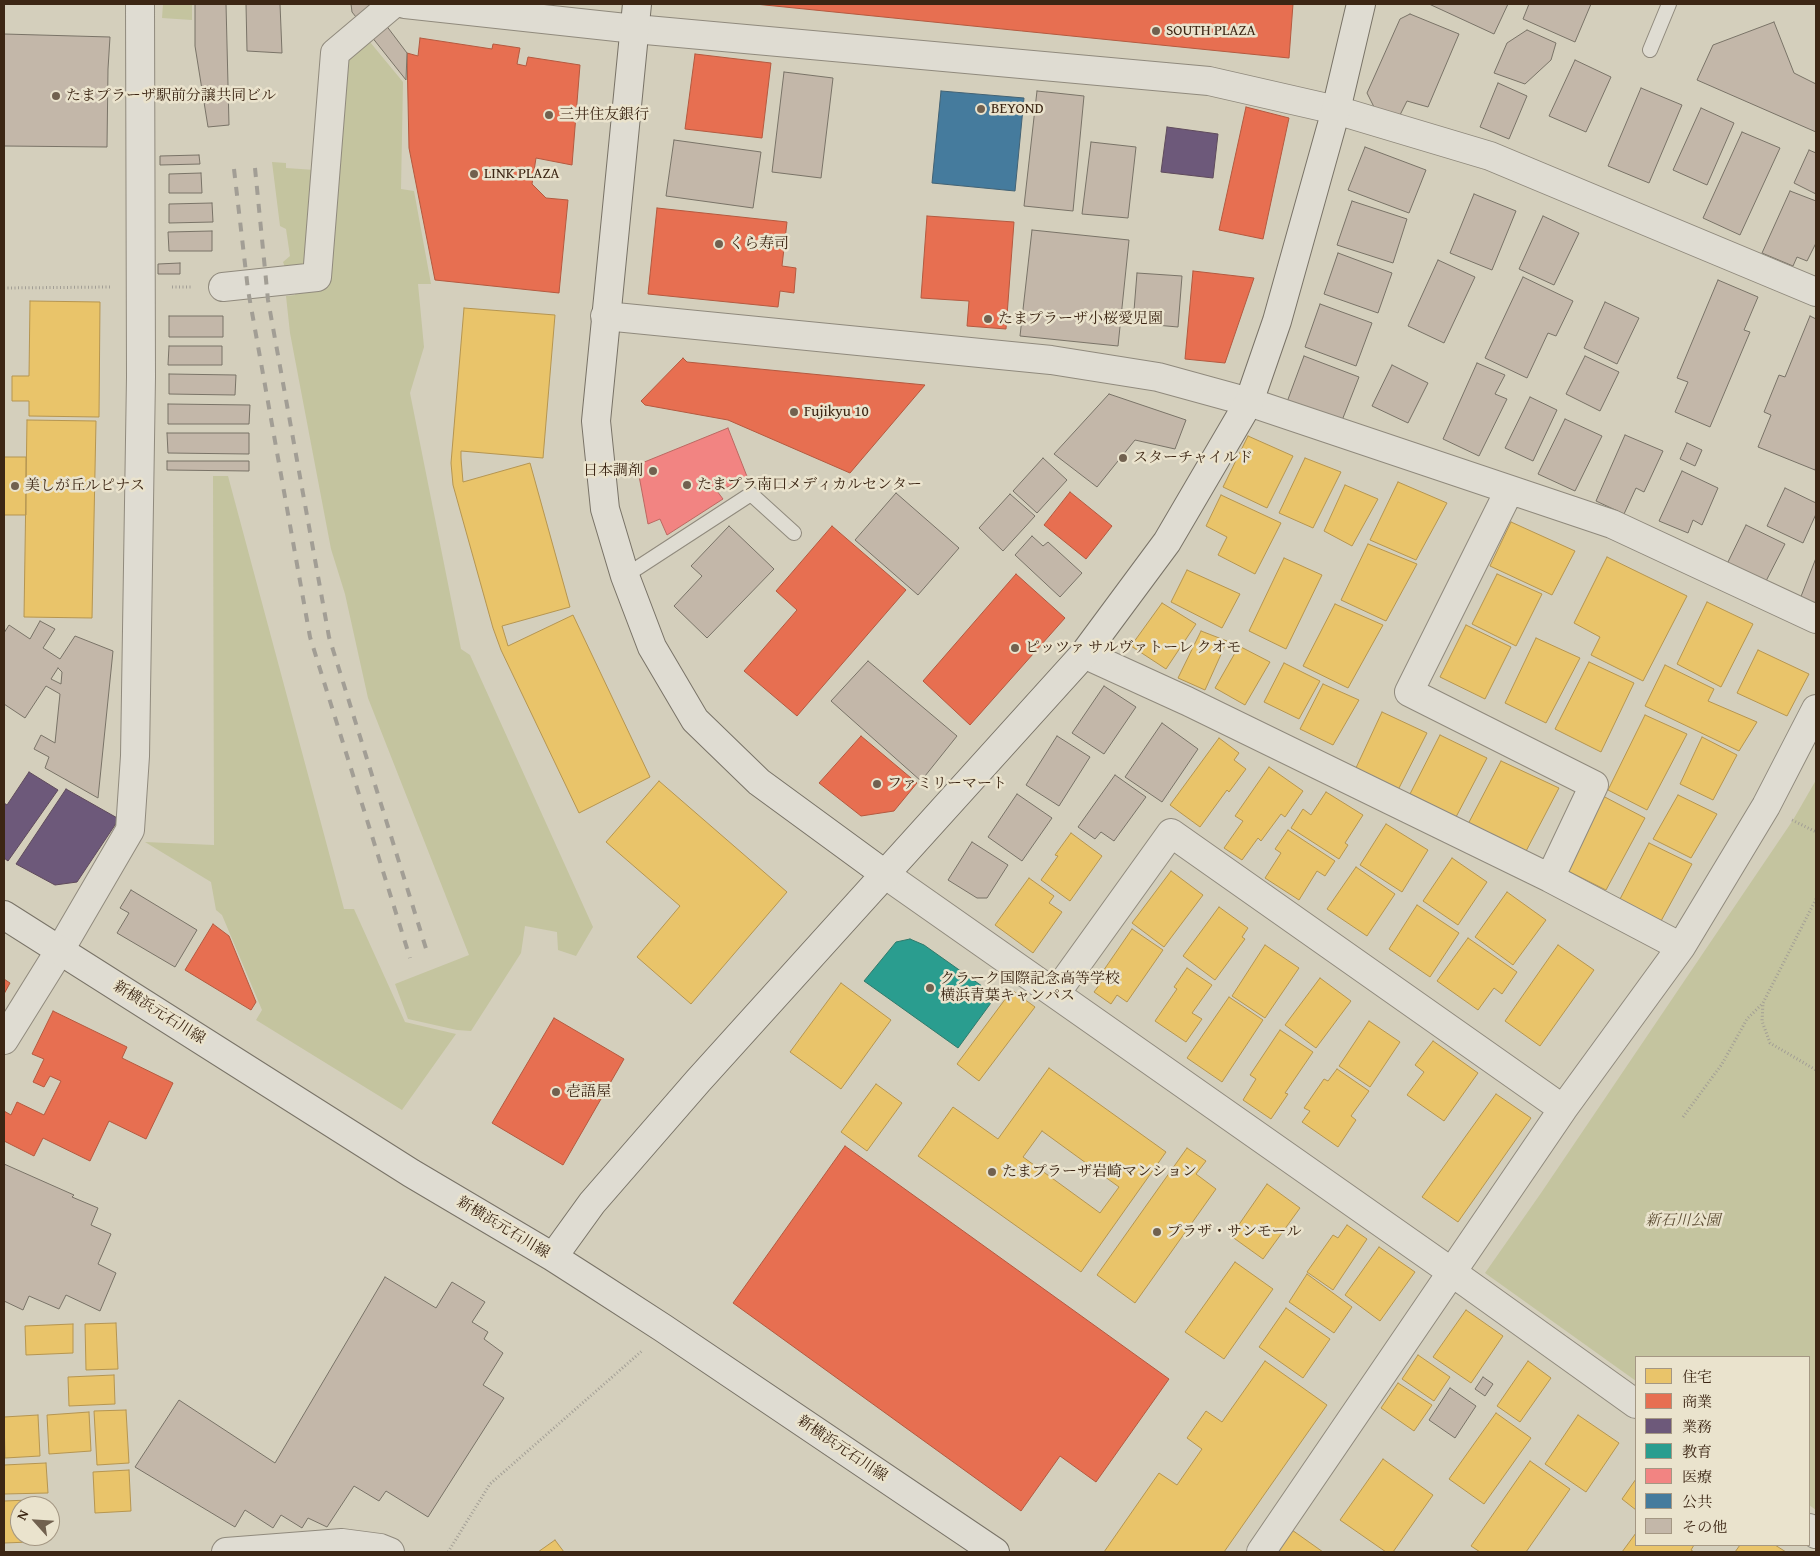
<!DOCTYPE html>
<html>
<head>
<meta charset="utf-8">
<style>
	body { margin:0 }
	#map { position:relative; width:1820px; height:1556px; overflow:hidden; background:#d4cfbc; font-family:"Gentium Book Plus","Noto Serif JP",serif }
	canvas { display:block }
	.frame { position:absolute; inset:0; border:5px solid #3c2614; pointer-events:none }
	.legend { position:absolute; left:1635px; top:1356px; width:175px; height:190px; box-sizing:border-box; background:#eae3cd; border:1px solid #a49783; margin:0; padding:6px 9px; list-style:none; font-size:15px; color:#3c2614 }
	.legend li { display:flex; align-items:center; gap:10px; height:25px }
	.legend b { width:25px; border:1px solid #a49783 }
	.north { position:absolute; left:10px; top:1496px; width:50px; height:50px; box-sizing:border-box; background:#eae3cd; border:1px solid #a49783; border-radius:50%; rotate:296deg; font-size:14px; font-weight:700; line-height:20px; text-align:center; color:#3c2614 }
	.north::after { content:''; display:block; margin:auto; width:18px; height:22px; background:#71614f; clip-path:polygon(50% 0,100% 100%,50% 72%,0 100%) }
</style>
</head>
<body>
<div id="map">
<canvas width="1820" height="1556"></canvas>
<div class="frame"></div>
<ul class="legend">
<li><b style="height:14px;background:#e9c46a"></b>住宅</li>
<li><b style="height:14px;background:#e76f51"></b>商業</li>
<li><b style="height:14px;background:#6d597a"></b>業務</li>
<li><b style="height:14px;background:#2a9d8f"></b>教育</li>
<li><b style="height:14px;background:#f28482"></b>医療</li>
<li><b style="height:14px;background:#457b9d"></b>公共</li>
<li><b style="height:14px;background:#c3b7a9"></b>その他</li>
</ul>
<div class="north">N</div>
</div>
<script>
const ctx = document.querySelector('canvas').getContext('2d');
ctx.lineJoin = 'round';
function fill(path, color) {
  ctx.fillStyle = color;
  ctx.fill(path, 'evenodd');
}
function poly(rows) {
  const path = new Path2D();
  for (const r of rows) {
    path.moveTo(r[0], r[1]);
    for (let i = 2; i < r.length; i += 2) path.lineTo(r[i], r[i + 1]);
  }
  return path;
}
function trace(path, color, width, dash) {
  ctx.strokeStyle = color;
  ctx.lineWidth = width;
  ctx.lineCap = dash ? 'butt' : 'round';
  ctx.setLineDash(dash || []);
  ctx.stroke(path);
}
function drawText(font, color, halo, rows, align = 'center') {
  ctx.font = font + ' "Gentium Book Plus","Noto Serif JP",serif';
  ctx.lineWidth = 5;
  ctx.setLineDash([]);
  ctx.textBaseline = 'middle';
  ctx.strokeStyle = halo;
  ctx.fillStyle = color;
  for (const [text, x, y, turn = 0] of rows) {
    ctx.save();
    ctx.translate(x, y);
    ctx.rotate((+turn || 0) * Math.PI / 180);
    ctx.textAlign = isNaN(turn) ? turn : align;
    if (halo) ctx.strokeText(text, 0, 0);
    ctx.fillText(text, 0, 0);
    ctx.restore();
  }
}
fill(poly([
	[163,4,192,4,192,20,162,18],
	[365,36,403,82,401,189,414,191,431,284,418,284,424,347,410,393,461,649,470,655,593,927,576,956,558,950,557,932,525,926,521,953,471,1031,457,1030,408,1019,395,984,469,955,368,698,345,594,331,549,290,333,286,296,295,295,294,291,322,285,341,56],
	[272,162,286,163,286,168,315,170,305,266,285,267,283,262,290,256,286,229,280,226],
	[213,476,228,476,344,909,354,909,405,1022,456,1034,402,1110,256,1020,262,1010,222,915,216,910,211,882,145,842,214,845],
	[1816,780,1816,1510,1809,1505,1809,1357,1636,1357,1636,1381,1485,1273,1541,1193,1793,820]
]), '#c4c49f');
const homes = poly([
	[30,301,100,302,99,417,29,416,29,401,12,401,12,376,29,376,30,301],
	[464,308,555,315,543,458,461,451,461,458,463,482,530,463,570,607,502,626,508,646,573,615,650,777,579,813,501,650,493,628,453,485,451,463,464,308],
	[27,420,96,421,92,618,24,617,27,420],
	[1248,436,1293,456,1267,508,1223,487,1248,436],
	[4,457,26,457,26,515,4,515,4,457],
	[1305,458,1341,472,1313,528,1279,513,1305,458],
	[1398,482,1447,503,1416,560,1370,540,1398,482],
	[1345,485,1378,499,1352,546,1324,531,1345,485],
	[1221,495,1281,523,1255,574,1218,555,1227,537,1206,526,1221,495],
	[1511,522,1575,551,1552,595,1490,566,1511,522],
	[1368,544,1417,564,1386,621,1341,600,1368,544],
	[1607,557,1687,596,1643,681,1591,655,1600,637,1574,623,1607,557],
	[1284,558,1322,575,1286,649,1249,631,1284,558],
	[1187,570,1240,594,1222,628,1171,602,1187,570],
	[1497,574,1542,594,1516,646,1472,624,1497,574],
	[1707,602,1753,624,1721,687,1677,664,1707,602],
	[1162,603,1196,624,1166,669,1131,646,1162,603],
	[1335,604,1383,625,1348,688,1303,666,1335,604],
	[1466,625,1511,647,1485,699,1440,677,1466,625],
	[1201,631,1227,641,1205,690,1178,678,1201,631],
	[1536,638,1580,658,1546,723,1505,703,1536,638],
	[1239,646,1270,662,1245,705,1215,688,1239,646],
	[1758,650,1809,674,1787,716,1737,693,1758,650],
	[1589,662,1634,683,1601,752,1555,729,1589,662],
	[1284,663,1320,681,1299,719,1264,702,1284,663],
	[1665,665,1714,689,1708,701,1757,722,1739,751,1645,706,1665,665],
	[1323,684,1359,700,1333,745,1300,729,1323,684],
	[1382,712,1427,733,1398,790,1355,770,1382,712],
	[1645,715,1687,734,1647,810,1608,790,1645,715],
	[1440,735,1487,758,1456,817,1410,794,1440,735],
	[1702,737,1737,755,1713,800,1680,784,1702,737],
	[1219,738,1239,753,1234,760,1246,769,1229,792,1227,790,1200,827,1170,805,1219,738],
	[1501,761,1559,788,1524,855,1467,826,1501,761],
	[1269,767,1303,791,1285,817,1281,814,1261,841,1258,838,1242,860,1224,848,1243,821,1235,816,1269,767],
	[659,781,787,892,691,1004,637,957,680,906,606,842,659,781],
	[1326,792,1363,815,1345,843,1348,845,1339,859,1291,828,1303,809,1311,815,1326,792],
	[1601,795,1645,818,1606,890,1564,869,1601,795],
	[1678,795,1717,814,1691,858,1653,839,1678,795],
	[1386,824,1428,850,1402,892,1360,865,1386,824],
	[1288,830,1335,861,1325,876,1317,871,1299,900,1265,878,1281,853,1275,849,1288,830],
	[1071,833,1102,856,1070,901,1041,880,1058,856,1055,855,1071,833],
	[1649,843,1692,864,1661,921,1619,901,1649,843],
	[1452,858,1487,882,1458,925,1423,901,1452,858],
	[1356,867,1395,894,1367,936,1327,909,1356,867],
	[1171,871,1203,895,1164,947,1132,923,1171,871],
	[1029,878,1054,896,1049,903,1062,912,1033,953,995,925,1029,878],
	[1507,892,1546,920,1513,965,1475,937,1507,892],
	[1417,905,1459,933,1430,977,1389,949,1417,905],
	[1219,907,1248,928,1242,937,1245,939,1215,980,1183,956,1219,907],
	[1132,929,1163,950,1127,1002,1117,995,1111,1004,1094,992,1103,980,1099,977,1132,929],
	[1468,938,1517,972,1502,994,1494,988,1478,1010,1437,981,1468,938],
	[1265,945,1299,968,1265,1018,1232,996,1265,945],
	[1558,945,1594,970,1540,1046,1505,1021,1558,945],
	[1187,968,1212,985,1192,1013,1202,1019,1186,1042,1155,1021,1177,989,1174,987,1187,968],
	[1320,978,1351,1001,1316,1048,1285,1025,1320,978],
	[841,983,891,1020,841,1089,790,1052,841,983],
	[1012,990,1035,1007,979,1081,957,1064,1012,990],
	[1229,997,1263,1020,1222,1082,1187,1058,1229,997],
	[1369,1021,1400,1042,1370,1087,1339,1066,1369,1021],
	[1280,1030,1313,1052,1285,1093,1288,1094,1271,1119,1243,1100,1256,1079,1250,1075,1280,1030],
	[1433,1041,1478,1073,1444,1121,1407,1095,1424,1072,1415,1065,1433,1041],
	[1049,1068,1166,1152,1081,1272,918,1156,953,1107,998,1139,1049,1068],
	[1042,1131,1119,1187,1100,1213,1023,1157,1042,1131],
	[1337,1069,1369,1091,1351,1116,1356,1120,1338,1147,1302,1122,1310,1111,1304,1108,1324,1079,1328,1081,1337,1069],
	[876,1084,902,1103,867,1151,841,1132,876,1084],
	[1496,1094,1531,1118,1458,1222,1422,1197,1496,1094],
	[1187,1148,1206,1161,1196,1174,1216,1189,1135,1303,1097,1275,1187,1148],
	[1267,1184,1300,1208,1263,1259,1231,1236,1267,1184],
	[1347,1225,1367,1239,1333,1290,1307,1272,1333,1235,1338,1238,1347,1225],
	[1379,1247,1415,1272,1380,1321,1345,1295,1379,1247],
	[1235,1262,1273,1289,1224,1359,1185,1332,1235,1262],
	[1307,1274,1352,1307,1334,1333,1289,1302,1307,1274],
	[1286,1308,1330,1339,1303,1378,1259,1347,1286,1308],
	[1466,1310,1503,1336,1471,1383,1433,1357,1466,1310],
	[116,1323,118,1369,86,1370,85,1324,116,1323],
	[73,1324,73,1353,26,1355,25,1326,73,1324],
	[1418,1355,1450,1377,1434,1401,1402,1379,1418,1355],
	[1265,1361,1327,1405,1224,1552,1104,1552,1159,1473,1177,1485,1202,1449,1187,1438,1206,1411,1222,1422,1265,1361],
	[1528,1361,1551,1378,1520,1422,1497,1406,1528,1361],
	[114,1375,115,1404,69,1406,68,1377,114,1375],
	[1398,1383,1432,1405,1414,1431,1381,1408,1398,1383],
	[126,1410,129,1463,97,1465,94,1411,126,1410],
	[89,1412,91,1451,49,1454,47,1415,89,1412],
	[1496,1413,1531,1438,1484,1504,1449,1479,1496,1413],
	[38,1415,40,1456,5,1458,4,1417,38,1415],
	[1578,1415,1619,1443,1586,1492,1545,1464,1578,1415],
	[1383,1459,1433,1495,1393,1552,1386,1552,1340,1520,1383,1459],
	[1530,1461,1570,1489,1526,1552,1480,1552,1471,1546,1530,1461],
	[46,1463,48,1493,4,1494,4,1465,46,1463],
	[129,1470,131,1511,95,1513,93,1472,129,1470],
	[1636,1479,1636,1510,1622,1499,1636,1479],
	[29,1500,29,1506,20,1506,20,1536,30,1536,30,1542,4,1543,4,1501,29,1500],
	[1292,1530,1323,1552,1276,1552,1292,1530],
	[1636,1533,1636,1545,1694,1545,1691,1550,1694,1552,1622,1552,1636,1533],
	[555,1540,564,1552,538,1552,555,1540],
	[1740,1545,1775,1545,1786,1552,1735,1552,1740,1545]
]);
fill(homes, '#e9c46a');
trace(homes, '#b59550', 1);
const shops = poly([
	[755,4,1293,4,1289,58,755,4],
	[420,38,492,49,493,44,520,48,517,64,526,66,528,57,580,65,572,165,536,158,532,184,546,198,568,200,559,293,435,280,409,148,407,53,418,56,420,38],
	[695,54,771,63,762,138,685,129,695,54],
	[1246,107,1289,118,1263,239,1219,230,1246,107],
	[657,208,787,222,782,266,796,268,794,293,780,291,778,307,648,294,657,208],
	[927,216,1014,222,1006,329,967,326,969,301,921,298,927,216],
	[1193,271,1254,278,1225,363,1185,359,1193,271],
	[683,358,687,362,925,385,850,473,728,420,645,405,641,401,683,358],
	[1070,492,1112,526,1086,559,1044,525,1070,492],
	[832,526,906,590,797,716,744,671,797,610,776,591,832,526],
	[1016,574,1065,618,970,725,923,681,1016,574],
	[861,736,917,783,894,811,861,816,819,783,861,736],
	[213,924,229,936,256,1002,251,1010,185,970,213,924],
	[4,979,10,983,4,994,4,979],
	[53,1011,127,1047,122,1058,173,1083,146,1139,109,1121,90,1161,43,1138,34,1156,4,1141,4,1111,11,1115,17,1102,44,1115,61,1081,50,1076,44,1087,33,1082,44,1059,32,1054,53,1011],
	[554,1018,624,1059,563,1165,492,1123,554,1018],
	[845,1146,1169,1379,1096,1482,1060,1456,1021,1511,733,1303,845,1146]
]);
fill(shops, '#e76f51');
trace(shops, '#b4593f', 1);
const offices = poly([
	[1167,127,1218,134,1213,178,1161,172,1167,127],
	[29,772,58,790,8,861,4,858,4,803,7,805,29,772],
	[66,789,119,819,77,882,55,885,16,864,66,789]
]);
fill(offices, '#6d597a');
trace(offices, '#5e4a5b', 1);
const schools = poly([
	[910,939,924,945,996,996,958,1048,864,981,896,942,910,939]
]);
fill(schools, '#2a9d8f');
trace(schools, '#2f796a', 1);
const health = poly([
	[728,428,748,479,717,491,723,499,667,535,660,519,648,524,637,465,728,428]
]);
fill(health, '#f28482');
trace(health, '#bb6861', 1);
const public = poly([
	[941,91,1024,98,1015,191,932,183,941,91]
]);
fill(public, '#457b9d');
trace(public, '#426274', 1);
const building = poly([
	[195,4,226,4,229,125,208,127,195,46,195,4],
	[246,4,280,4,282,53,247,51,246,4],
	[351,4,370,4,407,53,406,80,352,12,351,4],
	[1429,4,1508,4,1494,34,1429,4],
	[1529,4,1591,4,1575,42,1523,19,1529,4],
	[1410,14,1459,34,1428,107,1407,101,1397,121,1376,111,1367,93,1400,19,1410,14],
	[1774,22,1794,73,1816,84,1816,132,1697,80,1713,45,1774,22],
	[1527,30,1556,43,1551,60,1525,84,1494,73,1507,43,1527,30],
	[4,34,110,37,108,69,107,147,4,146,4,34],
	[1575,60,1611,77,1586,132,1549,116,1575,60],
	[784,72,833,78,821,178,772,172,784,72],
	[1498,83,1527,96,1509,139,1480,127,1498,83],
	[1641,88,1682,105,1649,183,1608,166,1641,88],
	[1037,91,1084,96,1073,211,1024,206,1037,91],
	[1701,108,1734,123,1707,185,1673,170,1701,108],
	[1742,132,1780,148,1740,235,1703,218,1742,132],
	[674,140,761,152,753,208,666,196,674,140],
	[1091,142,1136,147,1128,218,1082,214,1091,142],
	[1365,147,1426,170,1409,213,1348,190,1365,147],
	[1809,150,1816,153,1816,194,1794,183,1809,150],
	[199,155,200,164,160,165,160,156,199,155],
	[201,173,202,193,169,193,169,174,201,173],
	[1790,191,1816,201,1816,243,1807,261,1797,257,1793,266,1762,253,1790,191],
	[1474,194,1516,211,1492,270,1450,253,1474,194],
	[1352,201,1407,219,1393,263,1337,245,1352,201],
	[212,203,213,222,169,223,169,204,212,203],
	[1543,216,1579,233,1554,285,1519,269,1543,216],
	[1032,230,1129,240,1118,346,1020,336,1032,230],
	[212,231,212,251,169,251,168,232,212,231],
	[1338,253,1392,273,1378,313,1324,294,1338,253],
	[1438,260,1475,277,1444,343,1408,326,1438,260],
	[180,263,180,274,158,274,158,264,180,263],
	[1137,273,1182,276,1178,327,1133,323,1137,273],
	[1523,277,1573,301,1556,336,1548,333,1527,378,1485,358,1523,277],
	[1718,280,1758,297,1744,330,1750,332,1710,427,1675,412,1688,382,1677,378,1718,280],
	[1605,302,1639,318,1617,364,1584,348,1605,302],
	[1320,304,1372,323,1356,366,1305,347,1320,304],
	[169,316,223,316,223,337,169,337,169,316],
	[1810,316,1816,319,1816,466,1815,470,1758,447,1771,415,1764,412,1779,375,1785,377,1810,316],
	[169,346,222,346,222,365,168,365,169,346],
	[1304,356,1359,377,1341,423,1287,402,1304,356],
	[1585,356,1619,372,1600,411,1566,394,1585,356],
	[1477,363,1505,375,1495,394,1507,399,1479,456,1443,439,1477,363],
	[1392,365,1428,383,1408,423,1372,406,1392,365],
	[169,374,236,375,235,395,169,394,169,374],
	[1109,394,1186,420,1175,449,1135,440,1097,487,1054,454,1109,394],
	[1530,397,1557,410,1533,461,1505,448,1530,397],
	[168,404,250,405,249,424,168,424,168,404],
	[1565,419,1602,436,1575,491,1538,474,1565,419],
	[167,433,249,433,249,454,168,453,167,433],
	[1625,435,1663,451,1644,492,1636,488,1624,514,1596,501,1625,435],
	[1687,443,1702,450,1695,466,1680,459,1687,443],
	[1043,458,1067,480,1037,513,1013,491,1043,458],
	[167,461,249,461,249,471,167,470,167,461],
	[1682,471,1718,488,1702,525,1693,520,1688,533,1659,521,1682,471],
	[1785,488,1816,503,1816,514,1803,543,1767,526,1785,488],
	[896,493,959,548,918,595,855,540,896,493],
	[1010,494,1035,516,1003,551,979,528,1010,494],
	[1746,525,1785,544,1765,583,1727,564,1746,525],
	[729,526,774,569,707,638,674,606,702,576,691,566,729,526],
	[1032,536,1043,546,1048,542,1082,573,1060,597,1015,555,1032,536],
	[1816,558,1816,605,1800,599,1816,558],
	[40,621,55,629,43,648,60,659,75,636,113,651,98,798,45,768,49,757,34,749,41,735,55,743,60,694,46,686,25,718,4,704,4,633,9,625,30,639,40,621],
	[58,668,62,672,61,684,51,679,58,668],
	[868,661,957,736,921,781,831,701,868,661],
	[1104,686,1136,707,1104,754,1072,733,1104,686],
	[1162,723,1198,749,1162,802,1125,777,1162,723],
	[1057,736,1090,757,1059,806,1026,785,1057,736],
	[1115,775,1146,797,1114,841,1101,832,1095,839,1078,827,1115,775],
	[1017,794,1052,818,1022,861,988,837,1017,794],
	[972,842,1008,865,987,898,977,898,948,880,972,842],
	[131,890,197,930,175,967,117,933,129,913,120,908,131,890],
	[4,1164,74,1195,72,1197,98,1208,91,1225,111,1234,98,1264,116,1273,100,1311,66,1295,59,1309,29,1296,23,1310,4,1301,4,1164],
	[385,1277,436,1308,452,1282,485,1302,472,1322,488,1332,484,1339,503,1353,483,1385,504,1398,428,1517,386,1491,379,1501,354,1486,327,1527,308,1518,302,1528,281,1515,273,1528,245,1510,235,1527,135,1467,179,1400,275,1463,385,1277],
	[1483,1377,1493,1384,1485,1396,1475,1389,1483,1377],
	[1450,1388,1476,1406,1455,1438,1429,1420,1450,1388]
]);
fill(building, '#c3b7a9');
trace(building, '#797367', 1);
const lane = poly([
	[1650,50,1669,4],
	[625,576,751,494,794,533]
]);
const street = poly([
	[405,4,635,29,1209,81,1336,110,1490,156,1816,292],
	[223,287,317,277,335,53,393,4],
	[605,316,1051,360,1158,377,1249,402,1612,524,1816,619],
	[1509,491,1409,692,1594,785,1550,878],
	[1084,654,1187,701,1550,878,1681,947],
	[886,875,1453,1273,1636,1404],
	[1056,993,1171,833,1563,1109],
	[4,1040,60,950,130,830,135,756,141,377,140,4],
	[1809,1528,1816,1534],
	[226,1552,342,1543,380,1548,390,1552],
	[1261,1552,1563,1109,1681,947,1766,806,1816,709]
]);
const secondary = poly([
	[637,4,596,421,605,509,625,576,652,647,695,720,759,782,886,875],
	[4,915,411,1173,553,1257,592,1282,663,1328,995,1552],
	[553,1257,592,1203,698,1081,1084,654,1167,542,1249,402,1277,321,1336,110,1361,4]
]);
trace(lane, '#908a7d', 16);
trace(street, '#908a7d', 30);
trace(secondary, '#797367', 30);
trace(poly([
	[172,287,193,287],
	[4,288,111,287],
	[1792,820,1816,832],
	[1816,899,1763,1003,1762,1021,1770,1043,1816,1070],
	[1683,1117,1722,1064,1747,1019,1762,1004]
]), '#a29e95', 3, [1, 2.5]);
trace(lane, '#dfdcd2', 14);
trace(street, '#dfdcd2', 28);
trace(secondary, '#dfdcd2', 28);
trace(poly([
	[255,168,268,300,329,637,428,955],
	[234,169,248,290,310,637,410,958],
	[736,1551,736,1552]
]), '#a29e95', 4, [9, 9]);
trace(poly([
	[448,1552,490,1484,643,1350]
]), '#a29e95', 3, [1, 2.5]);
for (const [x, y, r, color] of [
	[1156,31,5,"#71614f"],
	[56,96,5,"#71614f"],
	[981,109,5,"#71614f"],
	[549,115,5,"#71614f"],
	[474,174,5,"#71614f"],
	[719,244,5,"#71614f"],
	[988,319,5,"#71614f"],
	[794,412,5,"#71614f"],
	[1123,458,5,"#71614f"],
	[653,471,5,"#71614f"],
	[687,485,5,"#71614f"],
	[15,486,5,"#71614f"],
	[1015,648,5,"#71614f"],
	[877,784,5,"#71614f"],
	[930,988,5,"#71614f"],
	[556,1092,5,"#71614f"],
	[992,1172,5,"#71614f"],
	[1157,1232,5,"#71614f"]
]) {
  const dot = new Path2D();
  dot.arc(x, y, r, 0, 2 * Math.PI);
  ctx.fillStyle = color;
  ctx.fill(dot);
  trace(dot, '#eae3cd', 2);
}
drawText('15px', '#3c2614', '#eae3cd', [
	["SOUTH PLAZA",1166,31],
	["たまプラーザ駅前分譲共同ビル",66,96],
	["BEYOND",991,109],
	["三井住友銀行",559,115],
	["LINK PLAZA",484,174],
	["くら寿司",729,244],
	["たまプラーザ小桜愛児園",998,319],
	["Fujikyu 10",804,412],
	["スターチャイルド",1133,458],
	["日本調剤",643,471,"right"],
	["たまプラ南口メディカルセンター",697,485],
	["美しが丘ルピナス",25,486],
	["ピッツァ サルヴァトーレ クオモ",1025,648],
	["ファミリーマート",887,784],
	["クラーク国際記念高等学校",940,979],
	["横浜青葉キャンパス",940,996],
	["壱語屋",566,1092],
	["たまプラーザ岩崎マンション",1002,1172],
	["プラザ・サンモール",1167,1232]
], 'left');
drawText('15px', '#3c2614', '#eae3cd', [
	["新横浜元石川線",159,1013,32],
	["新横浜元石川線",503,1228,31],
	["新横浜元石川線",842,1449,34]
]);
drawText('italic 15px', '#5b4b31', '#eae3cd', [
	["新石川公園",1683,1221]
]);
</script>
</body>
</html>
